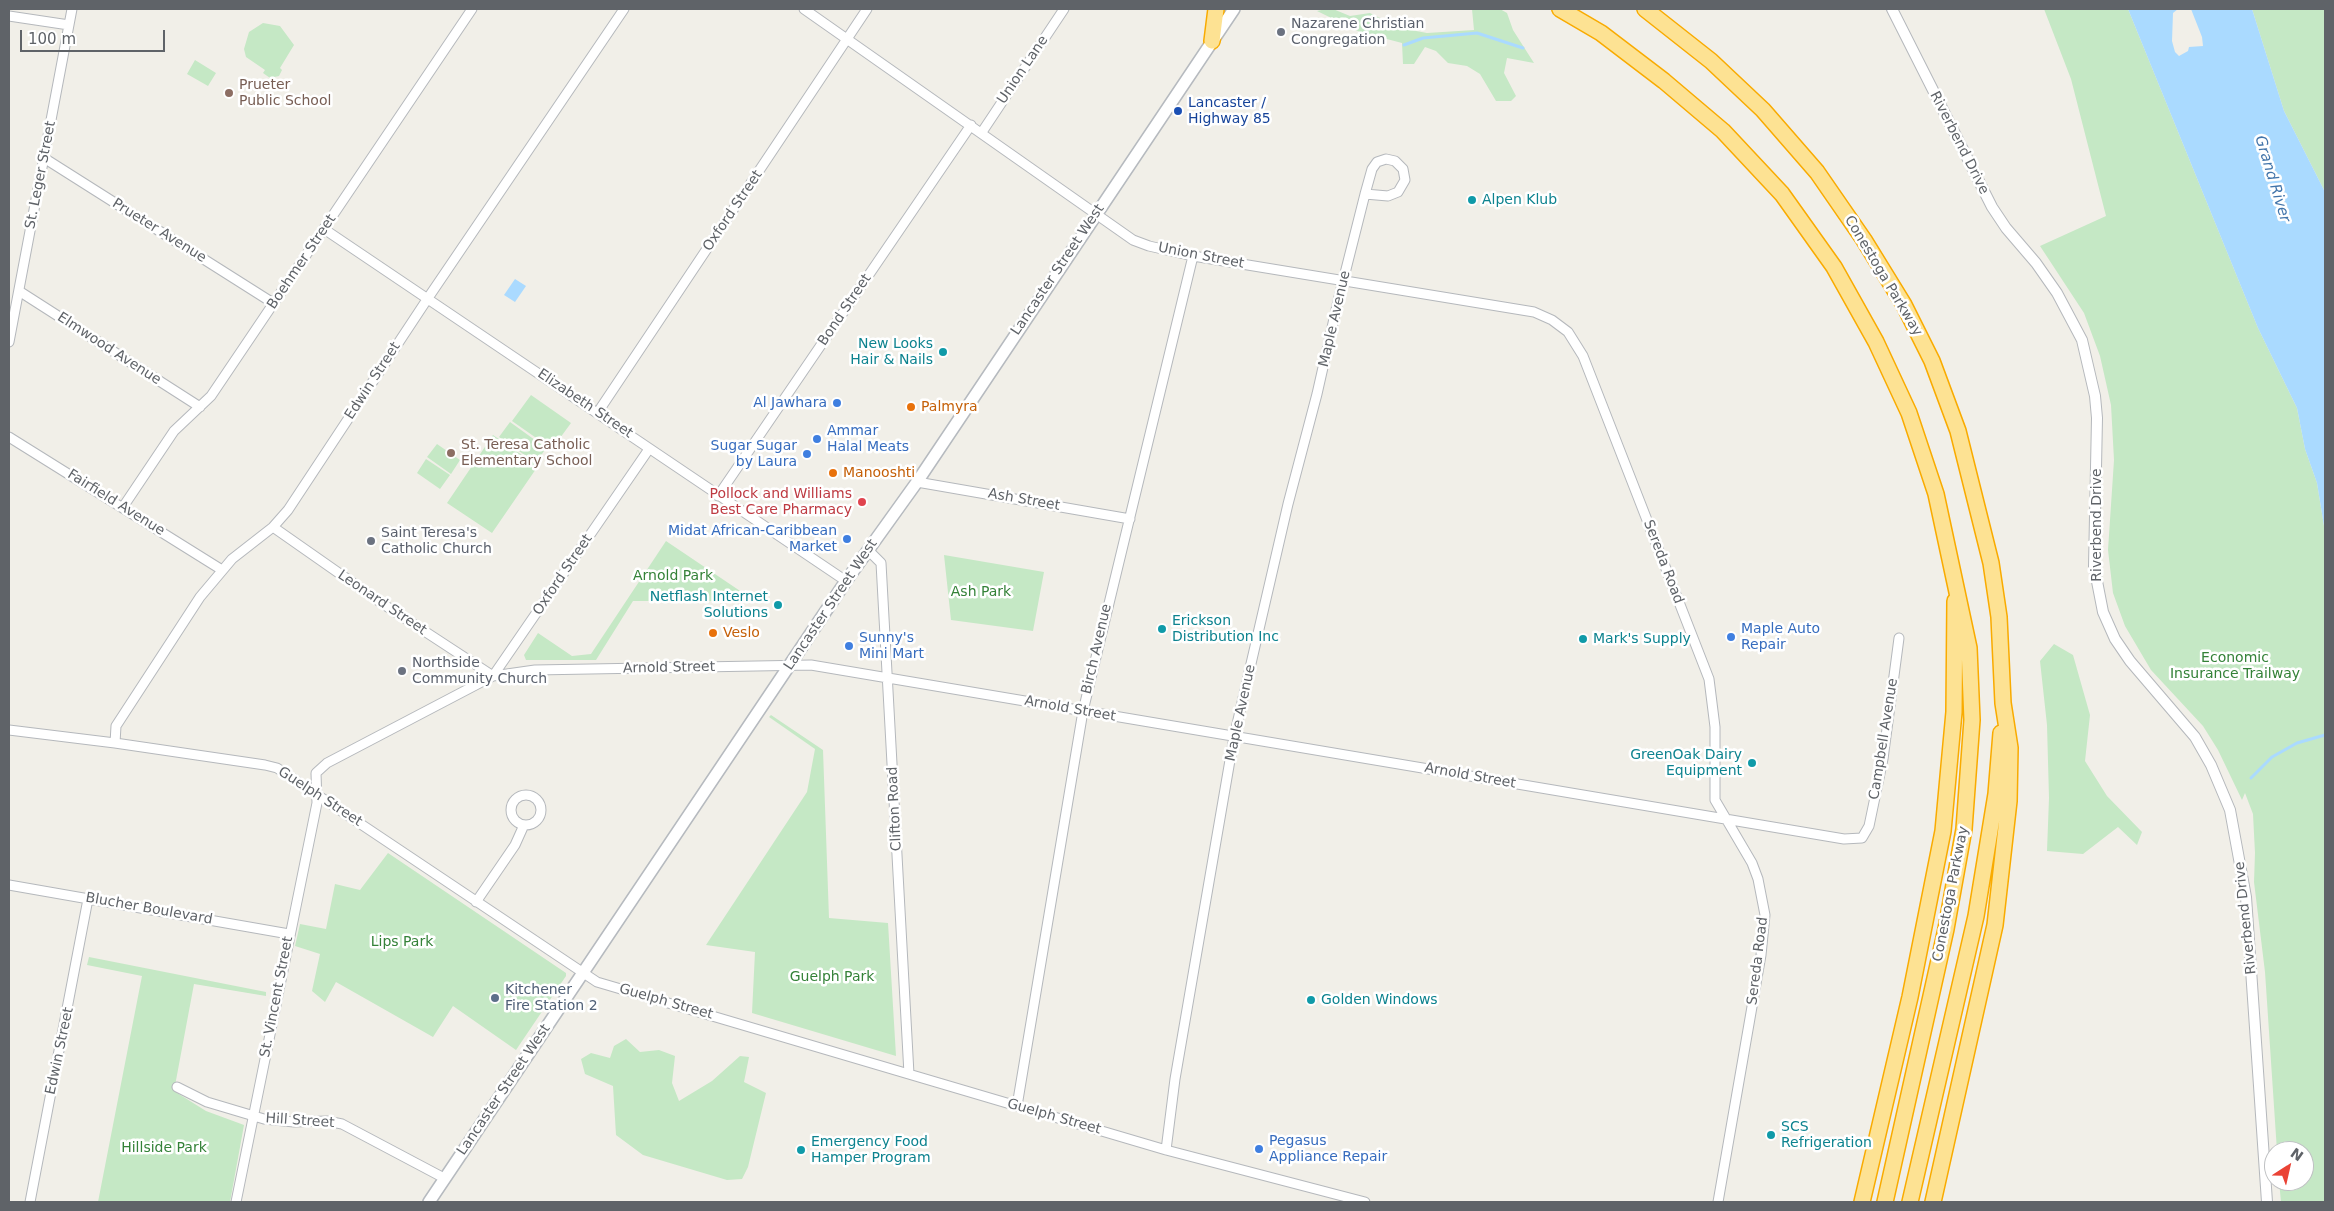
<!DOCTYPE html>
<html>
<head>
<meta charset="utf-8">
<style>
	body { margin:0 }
	#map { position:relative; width:2334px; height:1211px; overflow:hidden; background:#f1efe8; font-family:"DejaVu Sans",sans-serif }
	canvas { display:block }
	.frame { position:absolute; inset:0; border:10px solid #5f6368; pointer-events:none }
	.north { position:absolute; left:2264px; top:1141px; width:50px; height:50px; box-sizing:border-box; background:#fff; border:1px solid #bfc1c3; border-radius:50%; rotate:35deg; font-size:14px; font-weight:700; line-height:20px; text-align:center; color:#5f6368 }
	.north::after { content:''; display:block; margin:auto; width:18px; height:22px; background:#ea4335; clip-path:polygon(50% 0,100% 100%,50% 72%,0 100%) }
	.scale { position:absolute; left:20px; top:30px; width:145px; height:22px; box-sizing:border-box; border:2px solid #5f6368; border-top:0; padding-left:6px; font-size:15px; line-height:18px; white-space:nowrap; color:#5f6368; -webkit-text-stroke:4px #fff; paint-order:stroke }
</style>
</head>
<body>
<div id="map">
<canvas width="2334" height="1211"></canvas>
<div class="frame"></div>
<div class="north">N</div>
<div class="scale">100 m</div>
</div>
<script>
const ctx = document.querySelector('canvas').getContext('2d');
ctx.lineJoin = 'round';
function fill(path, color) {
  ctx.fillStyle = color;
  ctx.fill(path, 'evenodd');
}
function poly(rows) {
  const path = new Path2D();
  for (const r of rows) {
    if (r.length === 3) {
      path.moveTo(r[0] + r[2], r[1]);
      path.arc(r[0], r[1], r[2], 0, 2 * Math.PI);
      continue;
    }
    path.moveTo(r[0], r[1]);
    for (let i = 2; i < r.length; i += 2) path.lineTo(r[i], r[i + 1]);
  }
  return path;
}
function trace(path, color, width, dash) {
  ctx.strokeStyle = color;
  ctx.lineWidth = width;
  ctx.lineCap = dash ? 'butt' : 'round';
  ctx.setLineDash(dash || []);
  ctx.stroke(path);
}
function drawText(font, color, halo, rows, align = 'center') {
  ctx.font = font + ' "DejaVu Sans",sans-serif';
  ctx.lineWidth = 5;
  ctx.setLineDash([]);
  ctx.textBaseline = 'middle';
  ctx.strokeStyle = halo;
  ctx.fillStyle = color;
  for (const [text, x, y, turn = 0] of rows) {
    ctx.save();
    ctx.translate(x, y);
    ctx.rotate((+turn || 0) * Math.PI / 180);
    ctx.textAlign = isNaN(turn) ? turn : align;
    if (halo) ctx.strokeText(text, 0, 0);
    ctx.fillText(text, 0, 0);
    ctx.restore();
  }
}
fill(poly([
	[1326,9,1333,9,1350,16,1370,13,1400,28,1427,33,1474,30,1472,9,1500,9,1507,13,1513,30,1534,63,1507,58,1504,73,1516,96,1511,101,1496,101,1480,74,1467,66,1448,63,1436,51,1425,47,1414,64,1403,64,1402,43,1360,32,1317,11],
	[2044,9,2128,9,2258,328,2297,408,2305,449,2317,483,2325,532,2325,1202,2281,1202,2279,1181,2304,1181,2304,1151,2277,1151,2265,972,2254,882,2255,853,2253,814,2245,793,2242,800,2218,750,2203,726,2151,670,2125,626,2113,593,2108,550,2114,460,2111,405,2100,356,2084,313,2040,246,2106,216,2071,79],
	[2252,9,2325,9,2325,192,2284,111],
	[263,23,280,26,294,45,280,68,282,70,279,76,270,78,263,73,265,70,246,57,244,49,249,32],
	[195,60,216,73,208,86,187,74],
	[531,395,571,423,552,449,512,421],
	[510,422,546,448,536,463,499,437],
	[493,435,538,466,492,533,447,503],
	[437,444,460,460,451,474,427,457],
	[426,459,450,475,440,489,417,473],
	[666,541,755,601,633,601,596,660,526,660,524,655,538,633,572,656,591,654],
	[944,555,1044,572,1033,631,951,620],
	[2054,644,2073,655,2090,715,2085,761,2107,796,2142,832,2137,845,2118,827,2083,854,2047,851,2049,798,2047,725,2040,661],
	[771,715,823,750,829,918,888,923,896,1056,752,1013,755,952,706,945,807,792,815,749,769,717],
	[388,853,566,973,566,976,516,1050,453,1006,433,1037,336,982,325,1002,312,991,320,954,295,946,300,924,326,929,335,884,360,890],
	[89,957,266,992,266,996,194,984,174,1091,206,1111,244,1125,230,1202,98,1202,142,976,87,965],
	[626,1039,640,1052,659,1050,675,1056,672,1083,679,1101,712,1081,740,1056,749,1057,744,1082,766,1093,748,1167,742,1179,727,1180,643,1155,616,1135,613,1086,585,1074,581,1059,591,1053,610,1058,614,1046]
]), '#c5e8c5');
fill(poly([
	[2128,9,2178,9,2173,13,2172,41,2175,52,2179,56,2188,51,2189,47,2203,46,2202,37,2191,9,2252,9,2284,111,2325,192,2325,532,2317,483,2305,449,2297,408,2258,328],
	[515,279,526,286,515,302,504,295]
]), '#aadaff');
trace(poly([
	[1404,45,1423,38,1477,33,1523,48],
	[2251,778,2272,757,2297,743,2325,735]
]), '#aadaff', 3);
const minor = poly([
	[804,9,1133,240,1149,246,1193,256,1534,312,1552,320,1568,332,1583,356,1709,679,1715,727,1715,800,1752,863,1758,879,1765,915,1761,955,1718,1202],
	[9,16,69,25],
	[982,132,1064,9],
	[44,158,273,303],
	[324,229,846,581],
	[19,291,200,407],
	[9,342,72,9],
	[598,412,867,9],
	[9,437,222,570],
	[917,482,1130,519],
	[718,496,971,125],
	[123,507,174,431,211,396,472,9],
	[273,527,383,604,493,676,649,449],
	[868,550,881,563,909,1074],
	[9,730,115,743,265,765,277,768,597,982,1166,1150,1365,1202],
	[115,743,116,726,200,597,232,559,273,527,288,510,428,298,624,9],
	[526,810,15],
	[9,885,289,934],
	[476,902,515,845,524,825],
	[177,1087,207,1102,264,1119,294,1122,327,1121,342,1124,444,1178],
	[1017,1106,1083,711,1193,256],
	[1166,1150,1175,1079,1234,737,1288,504,1317,394,1338,301,1365,194,1372,169,1377,162,1386,159,1395,161,1403,169,1405,180,1398,192,1388,196,1365,194],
	[30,1202,88,899],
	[236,1202,317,803,316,773,327,763,493,676,535,670,811,665,1844,839,1862,838,1869,826,1883,759,1899,638]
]);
const tertiary = poly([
	[1892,9,1992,207,2006,228,2036,263,2057,293,2082,340,2095,396,2097,418,2094,566,2103,612,2115,639,2130,661,2195,737,2211,765,2230,810,2246,897,2267,1202]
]);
const secondary = poly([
	[429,1202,846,581,917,482,1234,9]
]);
const motorway = poly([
	[1560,9,1601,33,1664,81,1723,131,1782,194,1834,267,1876,342,1909,413,1936,494,1969,648,1972,720,1964,829,1946,929,1885,1202],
	[1645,9,1711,61,1763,110,1817,172,1864,240,1904,305,1932,361,1958,431,1991,563,1999,617,2003,703,2010,748,2009,801,1995,925,1933,1202],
	[1212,41,1216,9],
	[1862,1202,1910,997,1943,831,1954,712,1955,601],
	[1910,1202,1976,916,1996,794,2001,733]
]);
trace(minor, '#b5b8bc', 11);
trace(tertiary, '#b5b8bc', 12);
trace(secondary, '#b6babf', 14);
trace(motorway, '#f9ab00', 18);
trace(minor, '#fff', 9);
trace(tertiary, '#fff', 10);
trace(secondary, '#fff', 11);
trace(motorway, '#fde293', 15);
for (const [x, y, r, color] of [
	[1281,32,5,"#6b7280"],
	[229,93,5,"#8d6e63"],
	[1178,111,5,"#1a4fb4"],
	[1472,200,5,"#0f9aa8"],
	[943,352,5,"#0f9aa8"],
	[837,403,5,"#3f7fe0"],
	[911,407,5,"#e8710a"],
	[817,439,5,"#3f7fe0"],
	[451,453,5,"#8d6e63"],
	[807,454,5,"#3f7fe0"],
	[833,473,5,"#e8710a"],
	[862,502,5,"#e0444e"],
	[847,539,5,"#3f7fe0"],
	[371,541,5,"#6b7280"],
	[778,605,5,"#0f9aa8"],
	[1162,629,5,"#0f9aa8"],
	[713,633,5,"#e8710a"],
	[1731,637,5,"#3f7fe0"],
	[1583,639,5,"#0f9aa8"],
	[849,646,5,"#3f7fe0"],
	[402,671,5,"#6b7280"],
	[1752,763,5,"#0f9aa8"],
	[495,998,5,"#5c6f8a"],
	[1311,1000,5,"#0f9aa8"],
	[1771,1135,5,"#0f9aa8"],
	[1259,1149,5,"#3f7fe0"],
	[801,1150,5,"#0f9aa8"]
]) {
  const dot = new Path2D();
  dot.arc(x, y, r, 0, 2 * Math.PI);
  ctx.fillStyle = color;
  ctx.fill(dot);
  trace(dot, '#fff', 2);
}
drawText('14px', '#5b616d', '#fff', [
	["Nazarene Christian",1291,24],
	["Congregation",1291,40],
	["Saint Teresa's",381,533],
	["Catholic Church",381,549],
	["Northside",412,663],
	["Community Church",412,679]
], 'left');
drawText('14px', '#5f6368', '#fff', [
	["Union Lane",1023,70,-56],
	["Riverbend Drive",1959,143,63],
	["St. Leger Street",41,175,-79],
	["Oxford Street",733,211,-56],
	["Prueter Avenue",159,231,32],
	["Union Street",1201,256,11],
	["Boehmer Street",302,262,-56],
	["Lancaster Street West",1058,270,-56],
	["Conestoga Parkway",1883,276,59],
	["Bond Street",845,310,-56],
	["Maple Avenue",1335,319,-77],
	["Elmwood Avenue",109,349,33],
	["Edwin Street",373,381,-57],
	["Elizabeth Street",585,404,34],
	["Ash Street",1024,500,10],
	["Fairfield Avenue",116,503,32],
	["Riverbend Drive",2097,525,-90],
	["Sereda Road",1663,562,69],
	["Oxford Street",563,575,-56],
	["Leonard Street",382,603,34],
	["Lancaster Street West",831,605,-56],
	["Birch Avenue",1097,649,-77],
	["Arnold Street",669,668,-1],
	["Arnold Street",1070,709,10],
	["Maple Avenue",1241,713,-78],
	["Campbell Avenue",1884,739,-81],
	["Arnold Street",1470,776,10],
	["Guelph Street",320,797,33],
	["Clifton Road",895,809,-93],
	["Conestoga Parkway",1951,894,-79],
	["Blucher Boulevard",149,909,10],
	["Riverbend Drive",2246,918,-96],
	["Sereda Road",1758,961,-83],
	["St. Vincent Street",277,997,-79],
	["Guelph Street",666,1002,16],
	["Edwin Street",60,1051,-78],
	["Lancaster Street West",504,1090,-56],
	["Guelph Street",1054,1117,16],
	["Hill Street",300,1121,4]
]);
drawText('14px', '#785e54', '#fff', [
	["Prueter",239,85],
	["Public School",239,101],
	["St. Teresa Catholic",461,445],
	["Elementary School",461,461]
], 'left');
drawText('14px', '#164399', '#fff', [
	["Lancaster /",1188,103],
	["Highway 85",1188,119]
], 'left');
drawText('14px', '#0d838f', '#fff', [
	["Alpen Klub",1482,200],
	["New Looks",933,344,"right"],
	["Hair & Nails",933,360,"right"],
	["Netflash Internet",768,597,"right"],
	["Solutions",768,613,"right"],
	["Erickson",1172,621],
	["Distribution Inc",1172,637],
	["Mark's Supply",1593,639],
	["GreenOak Dairy",1742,755,"right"],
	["Equipment",1742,771,"right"],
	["Golden Windows",1321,1000],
	["SCS",1781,1127],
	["Refrigeration",1781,1143],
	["Emergency Food",811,1142],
	["Hamper Program",811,1158]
], 'left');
drawText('14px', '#366cbe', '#fff', [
	["Al Jawhara",827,403,"right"],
	["Ammar",827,431],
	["Halal Meats",827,447],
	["Sugar Sugar",797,446,"right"],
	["by Laura",797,462,"right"],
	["Midat African-Caribbean",837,531,"right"],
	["Market",837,547,"right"],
	["Maple Auto",1741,629],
	["Repair",1741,645],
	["Sunny's",859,638],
	["Mini Mart",859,654],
	["Pegasus",1269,1141],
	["Appliance Repair",1269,1157]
], 'left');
drawText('14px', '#c56008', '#fff', [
	["Palmyra",921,407],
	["Manooshti",843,473],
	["Veslo",723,633]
], 'left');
drawText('14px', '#be3a42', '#fff', [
	["Pollock and Williams",852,494],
	["Best Care Pharmacy",852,510]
], 'right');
drawText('14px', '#348238', '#fff', [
	["Arnold Park",673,576],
	["Ash Park",981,592],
	["Economic",2235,658],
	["Insurance Trailway",2235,674],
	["Lips Park",402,942],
	["Guelph Park",832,977],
	["Hillside Park",164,1148]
]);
drawText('14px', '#4e5e75', '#fff', [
	["Kitchener",505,990],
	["Fire Station 2",505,1006]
], 'left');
drawText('italic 15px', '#4174aa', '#fff', [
	["Grand River",2272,179,73]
]);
</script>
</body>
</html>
